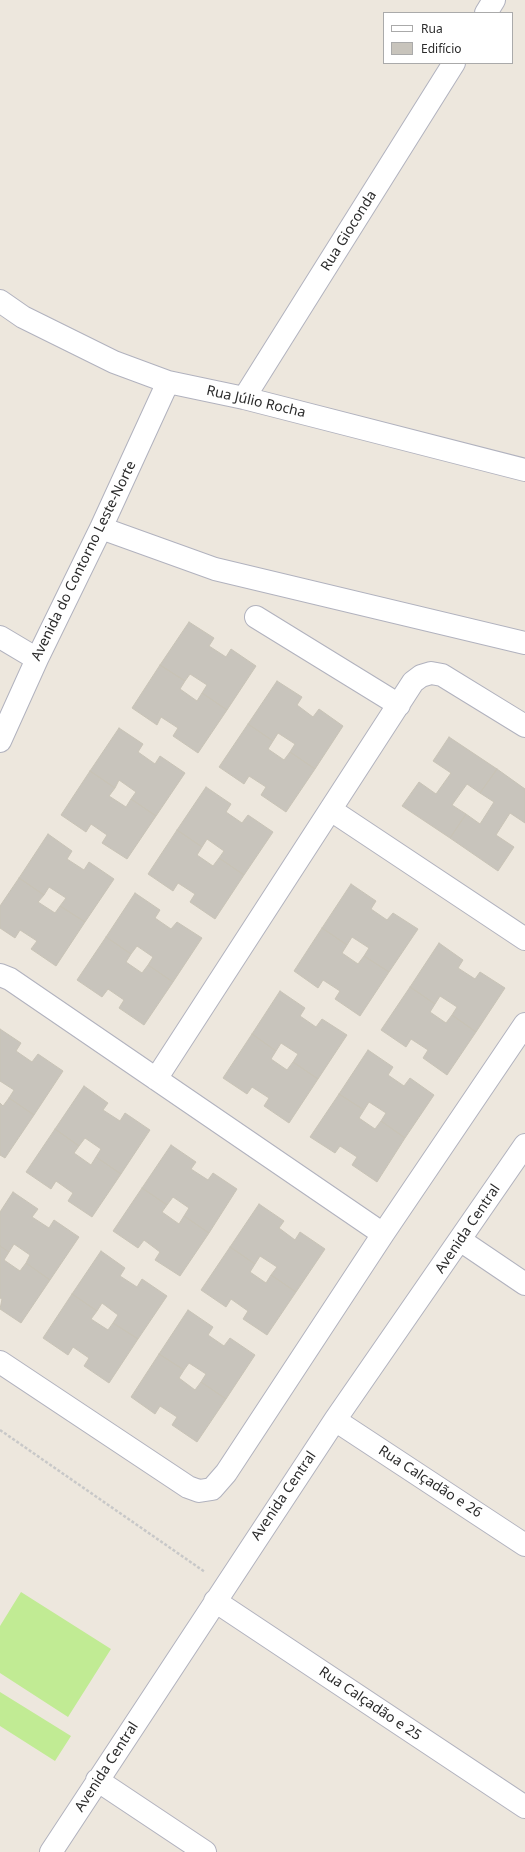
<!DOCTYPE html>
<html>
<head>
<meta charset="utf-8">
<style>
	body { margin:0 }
	#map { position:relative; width:525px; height:1852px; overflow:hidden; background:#ede7dd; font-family:"Noto Sans",sans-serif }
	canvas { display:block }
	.legend { position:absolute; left:383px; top:12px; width:130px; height:52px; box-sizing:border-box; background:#fff; border:1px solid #aaa; margin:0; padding:5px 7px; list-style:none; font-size:12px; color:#2b2b2b }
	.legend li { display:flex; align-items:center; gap:8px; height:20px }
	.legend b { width:20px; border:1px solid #aaa }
</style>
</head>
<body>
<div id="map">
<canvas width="525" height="1852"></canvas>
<ul class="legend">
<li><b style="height:5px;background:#fff"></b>Rua</li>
<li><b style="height:11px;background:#c8c4bc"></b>Edifício</li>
</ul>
</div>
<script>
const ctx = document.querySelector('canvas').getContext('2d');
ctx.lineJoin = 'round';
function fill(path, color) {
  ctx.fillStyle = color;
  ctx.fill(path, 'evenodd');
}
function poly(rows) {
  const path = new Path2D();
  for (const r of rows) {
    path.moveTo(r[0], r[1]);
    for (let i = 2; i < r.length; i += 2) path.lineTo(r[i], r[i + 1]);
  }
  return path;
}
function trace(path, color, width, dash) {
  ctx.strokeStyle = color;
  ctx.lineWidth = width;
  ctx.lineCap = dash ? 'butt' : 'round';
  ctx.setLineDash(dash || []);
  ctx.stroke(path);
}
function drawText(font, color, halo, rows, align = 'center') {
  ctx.font = font + ' "Noto Sans",sans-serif';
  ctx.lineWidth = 3;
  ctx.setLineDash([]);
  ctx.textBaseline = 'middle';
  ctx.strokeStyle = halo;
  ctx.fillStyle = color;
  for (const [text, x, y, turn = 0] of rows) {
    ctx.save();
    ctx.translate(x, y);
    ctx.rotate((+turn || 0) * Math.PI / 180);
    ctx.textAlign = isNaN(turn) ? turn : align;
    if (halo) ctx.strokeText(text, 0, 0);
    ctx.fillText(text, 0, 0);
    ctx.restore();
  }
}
fill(poly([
	[21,1592,111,1649,68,1717,0,1673,0,1626],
	[0,1692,71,1736,55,1761,0,1726]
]), '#c1eb94');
const building = poly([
	[189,622,214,638,209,646,226,657,231,649,256,666,227,710,202,693,207,685,190,674,185,681,160,665,189,622],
	[160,665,185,681,180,689,197,701,202,693,227,710,198,753,173,736,178,728,161,717,157,725,132,708,160,665],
	[277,681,302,697,297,705,313,717,319,709,343,726,315,769,290,752,295,744,278,733,273,741,248,724,277,681],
	[248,724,273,741,268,749,284,760,290,752,315,769,286,812,261,795,266,787,249,776,244,784,219,767,248,724],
	[119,728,143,744,138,752,155,764,160,756,185,773,156,816,131,799,136,792,119,780,115,788,90,771,119,728],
	[449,737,497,769,480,793,467,784,452,805,466,814,450,838,402,806,419,782,436,794,451,773,433,761,449,737],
	[497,769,525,789,525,823,510,813,496,835,514,847,498,871,450,838,466,814,480,824,494,802,480,793,497,769],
	[90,771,115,788,109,796,126,807,131,799,156,816,127,859,102,843,107,835,91,824,86,832,61,815,90,771],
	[206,787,231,804,226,812,242,823,248,815,273,832,244,875,219,858,224,851,207,839,202,847,177,830,206,787],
	[177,830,202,847,197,855,213,866,219,858,244,875,215,919,190,902,195,894,178,883,173,891,148,874,177,830],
	[48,834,72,851,67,859,84,870,89,862,114,879,85,922,60,906,66,898,49,887,44,895,19,878,48,834],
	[19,878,44,895,38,902,55,913,60,906,85,922,56,966,31,949,37,941,20,930,15,938,0,928,0,906,19,878],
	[351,884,376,901,371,909,387,920,393,913,418,929,389,972,364,956,369,948,352,937,347,945,322,928,351,884],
	[135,893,160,910,155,918,171,929,177,922,202,938,173,982,148,965,153,957,137,946,131,954,106,937,135,893],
	[322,928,347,945,342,953,358,964,364,956,389,972,360,1016,335,999,340,991,323,980,318,988,294,971,322,928],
	[106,937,131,954,126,962,142,973,148,965,173,982,144,1025,119,1008,124,1000,108,989,102,997,77,980,106,937],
	[439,943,463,960,458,968,475,979,480,972,505,988,476,1032,452,1015,457,1007,440,996,435,1004,410,987,439,943],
	[410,987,435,1004,430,1012,446,1023,452,1015,476,1032,447,1075,423,1058,428,1050,411,1039,406,1047,381,1030,410,987],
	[280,991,305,1008,300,1016,316,1027,322,1019,347,1035,318,1079,293,1062,298,1054,281,1043,276,1051,252,1034,280,991],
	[0,1029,21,1043,16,1051,32,1062,38,1054,63,1071,34,1115,9,1098,14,1090,0,1081,0,1029],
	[252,1034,276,1051,271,1059,287,1070,293,1062,318,1079,289,1123,264,1106,269,1098,252,1087,247,1094,223,1078,252,1034],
	[368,1050,393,1067,388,1075,404,1086,410,1078,434,1095,405,1138,381,1121,386,1113,369,1102,364,1110,339,1094,368,1050],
	[84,1086,108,1103,103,1110,120,1121,125,1113,150,1130,121,1174,96,1157,101,1149,85,1138,79,1146,55,1129,84,1086],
	[339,1094,364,1110,359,1118,375,1129,381,1121,405,1138,377,1182,352,1165,357,1157,340,1146,335,1153,310,1137,339,1094],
	[9,1098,34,1115,5,1158,0,1155,0,1103,3,1106,9,1098],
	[55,1129,79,1146,74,1153,91,1165,96,1157,121,1174,92,1217,68,1201,73,1193,56,1181,51,1189,26,1172,55,1129],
	[171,1145,196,1162,191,1169,208,1180,213,1173,237,1189,209,1233,184,1216,189,1208,173,1197,167,1205,142,1188,171,1145],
	[142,1188,167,1205,162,1212,179,1224,184,1216,209,1233,180,1276,155,1260,160,1252,144,1240,138,1248,113,1231,142,1188],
	[13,1192,38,1209,32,1217,49,1228,54,1220,79,1237,50,1280,26,1263,30,1255,14,1244,9,1252,0,1246,0,1212,13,1192],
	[259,1204,284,1221,279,1228,295,1240,300,1232,325,1249,296,1292,271,1275,277,1267,260,1256,255,1264,230,1247,259,1204],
	[0,1246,9,1252,4,1260,20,1271,26,1263,50,1280,21,1323,0,1309,2,1299,0,1298,0,1246],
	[230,1247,255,1264,250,1272,266,1283,271,1275,296,1292,267,1335,243,1319,248,1311,231,1299,226,1307,201,1290,230,1247],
	[101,1251,125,1268,120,1276,137,1287,142,1279,167,1296,138,1339,113,1323,118,1315,102,1303,97,1311,72,1294,101,1251],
	[72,1294,97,1311,91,1319,108,1330,113,1323,138,1339,109,1383,84,1366,89,1358,73,1347,68,1355,43,1338,72,1294],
	[188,1310,213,1327,208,1335,224,1346,230,1338,255,1355,226,1399,201,1382,206,1374,189,1363,184,1370,159,1354,188,1310],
	[159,1354,184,1370,179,1378,195,1390,201,1382,226,1399,197,1442,172,1425,177,1417,160,1406,155,1414,131,1397,159,1354]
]);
fill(building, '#c8c4bc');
trace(building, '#c8c3b6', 1);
const minor = poly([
	[486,13,494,0],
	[0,301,23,317,114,362,168,382,244,398,525,470],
	[244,398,454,63],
	[101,528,215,569,525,643],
	[256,617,399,705],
	[0,637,37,659],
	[0,741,37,659,101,528,168,382],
	[331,810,525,939],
	[0,975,10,979,383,1234],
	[156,1079,413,682,421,676,431,673,442,675,525,726],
	[460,1240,525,1284],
	[0,1362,188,1487,199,1491,212,1489,226,1473,383,1234,525,1024],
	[335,1420,525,1545],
	[215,1601,525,1807],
	[97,1780,205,1852],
	[51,1852,335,1420,525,1145]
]);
trace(minor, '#b1b2be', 24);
trace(poly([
	[0,1430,205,1572]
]), '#c8c8c8', 2.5, [3, 2]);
trace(minor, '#fff', 22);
drawText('14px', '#2b2b2b', '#fff', [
	["Rua Gioconda",349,231,-58],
	["Rua Júlio Rocha",256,402,13],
	["Avenida do Contorno Leste-Norte",84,561,-64],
	["Avenida Central",468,1229,-56],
	["Rua Calçadão e 26",430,1482,33],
	["Avenida Central",284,1496,-56],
	["Rua Calçadão e 25",370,1704,34],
	["Avenida Central",107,1767,-57]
]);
</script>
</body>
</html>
